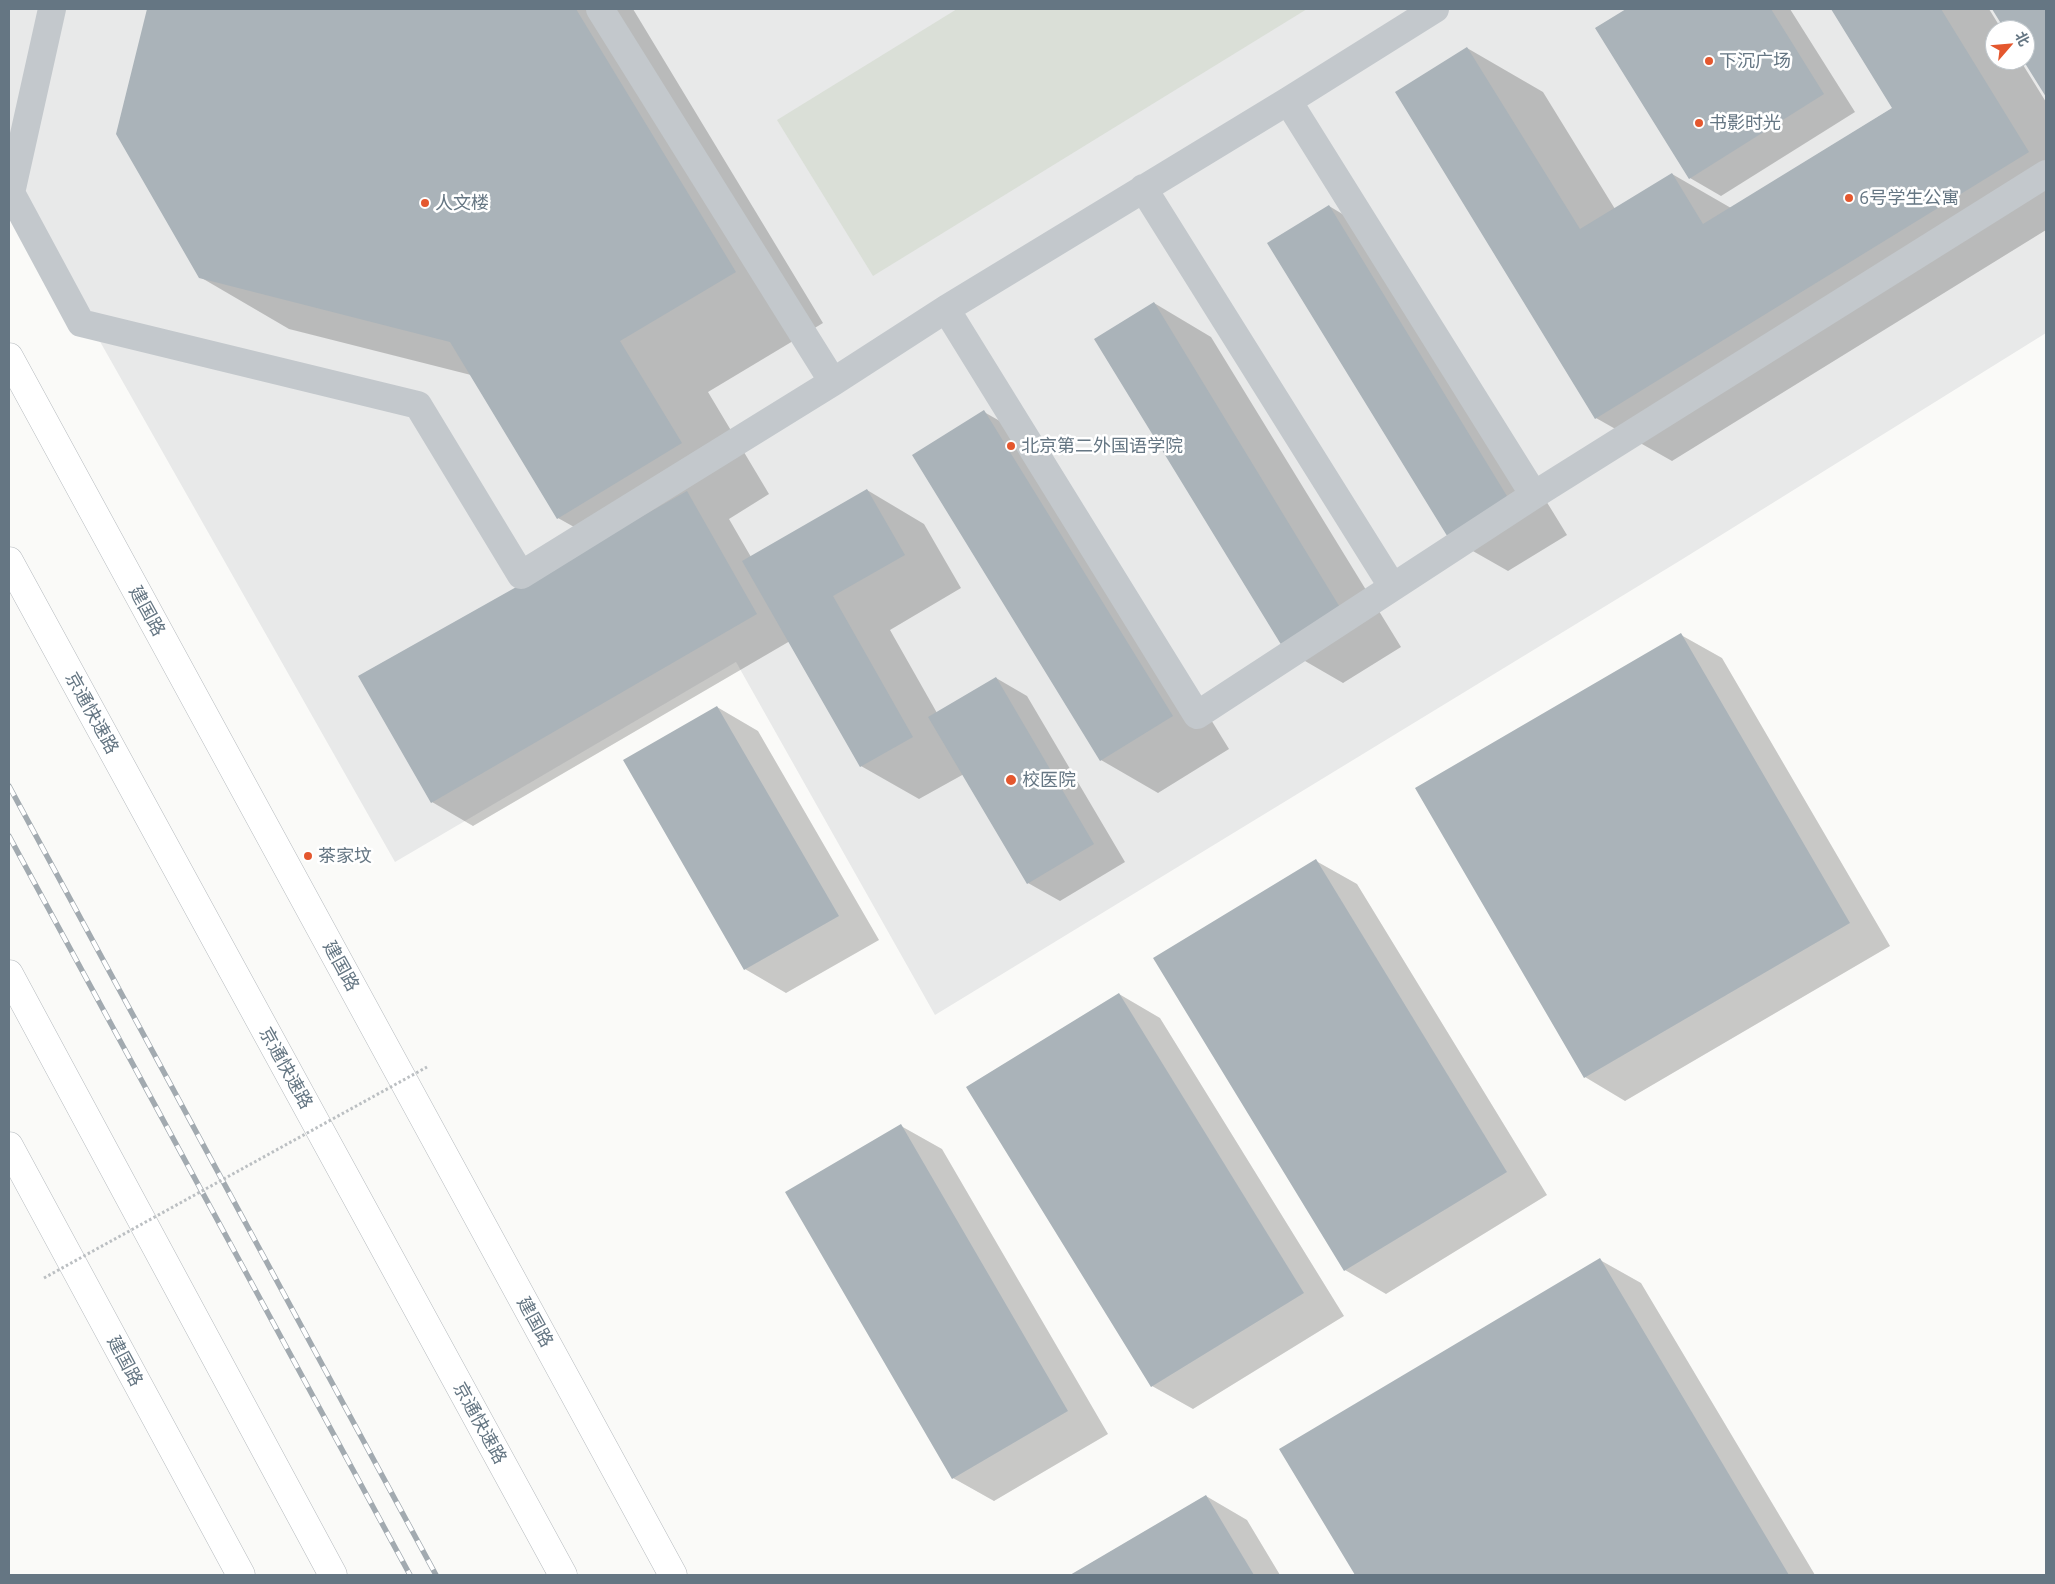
<!DOCTYPE html>
<html>
<head>
<meta charset="utf-8">
<style>
	body { margin:0 }
	#map { position:relative; width:2055px; height:1584px; overflow:hidden; background:#fafaf8; font-family:Ubuntu,"Noto Sans SC",sans-serif }
	canvas { display:block }
	.frame { position:absolute; inset:0; border:10px solid #657683; pointer-events:none }
	.north { position:absolute; left:1985px; top:20px; width:50px; height:50px; box-sizing:border-box; background:#fff; border:1px solid #c1c8cd; border-radius:50%; rotate:63deg; font-size:14px; font-weight:700; line-height:20px; text-align:center; color:#657683 }
	.north::after { content:''; display:block; margin:auto; width:18px; height:22px; background:#e4572e; clip-path:polygon(50% 0,100% 100%,50% 72%,0 100%) }
</style>
</head>
<body>
<div id="map">
<canvas width="2055" height="1584"></canvas>
<div class="frame"></div>
<div class="north">北</div>
</div>
<script>
const ctx = document.querySelector('canvas').getContext('2d');
ctx.lineJoin = 'round';
function fill(path, color) {
  ctx.fillStyle = color;
  ctx.fill(path, 'evenodd');
}
function poly(rows) {
  const path = new Path2D();
  for (const r of rows) {
    path.moveTo(r[0], r[1]);
    for (let i = 2; i < r.length; i += 2) path.lineTo(r[i], r[i + 1]);
  }
  return path;
}
function trace(path, color, width, dash) {
  ctx.strokeStyle = color;
  ctx.lineWidth = width;
  ctx.lineCap = dash ? 'butt' : 'round';
  ctx.setLineDash(dash || []);
  ctx.stroke(path);
}
function drawText(font, color, halo, rows, align = 'center') {
  ctx.font = font + ' Ubuntu,"Noto Sans SC",sans-serif';
  ctx.lineWidth = 5;
  ctx.setLineDash([]);
  ctx.textBaseline = 'middle';
  ctx.strokeStyle = halo;
  ctx.fillStyle = color;
  for (const [text, x, y, turn = 0] of rows) {
    ctx.save();
    ctx.translate(x, y);
    ctx.rotate((+turn || 0) * Math.PI / 180);
    ctx.textAlign = isNaN(turn) ? turn : align;
    if (halo) ctx.strokeText(text, 0, 0);
    ctx.fillText(text, 0, 0);
    ctx.restore();
  }
}
fill(poly([
	[9,9,2046,9,2046,333,1681,560,935,1015,736,662,395,862,9,181],
	[1995,30,2025,30,2025,60,1995,60]
]), '#e8e9e9');
fill(poly([
	[957,9,1307,9,873,276,777,120]
]), '#dadfd7');
fill(poly([
	[149,9,633,9,823,323,708,392,769,494,729,519,751,557,867,490,924,524,961,588,890,630,937,713,996,678,1027,696,1125,862,1060,901,1028,883,964,774,919,799,861,766,790,641,473,826,432,802,599,541,558,518,471,375,289,329,200,277,117,134],
	[1628,9,1790,9,1855,112,1721,196,1690,178,1596,28],
	[1832,9,1989,9,2002,30,1995,30,1995,60,2020,60,2046,102,2046,230,1672,461,1596,418,1467,48,1543,92,1615,209,1672,174,1731,208,1893,108],
	[1993,9,2046,9,2046,95,2025,60,2025,30,2006,30],
	[1329,206,1386,240,1567,535,1508,571,1450,538],
	[1154,303,1211,337,1401,647,1343,683,1286,650],
	[984,412,1042,445,1229,749,1158,793,1101,760],
	[1681,635,1722,658,1890,946,1625,1101,1585,1077],
	[717,707,758,731,879,940,786,993,745,969,625,761],
	[1316,861,1357,884,1547,1195,1386,1294,1345,1270],
	[1119,994,1160,1018,1344,1316,1193,1409,1152,1386],
	[901,1126,942,1149,1108,1434,994,1501,953,1478],
	[1600,1260,1641,1283,1815,1575,1356,1575,1281,1449],
	[1206,1496,1247,1520,1280,1575,1072,1575]
]), '#0003');
fill(poly([
	[147,9,576,9,736,272,620,341,682,443,557,519,450,342,199,278,116,134],
	[1626,9,1771,9,1824,94,1689,179,1595,28],
	[1831,9,1941,9,2029,152,1595,419,1395,92,1467,47,1580,229,1672,173,1703,224,1892,108],
	[1992,9,2046,9,2046,97,2023,60,2025,60,2025,30,2005,30],
	[1329,205,1510,501,1449,539,1267,243],
	[1154,302,1344,614,1285,651,1094,339],
	[984,410,1173,716,1100,761,912,455],
	[867,489,905,555,833,596,913,737,860,767,742,561],
	[687,491,757,614,431,803,358,676],
	[1681,633,1850,923,1584,1078,1415,788],
	[996,677,1094,844,1027,884,928,717],
	[717,706,839,916,744,970,623,760],
	[1316,859,1507,1172,1344,1271,1153,958],
	[1119,993,1304,1293,1151,1387,966,1087],
	[901,1124,1068,1411,952,1479,785,1192],
	[1600,1258,1789,1575,1355,1575,1279,1449],
	[1206,1495,1254,1575,1070,1575]
]), '#aab3b9');
const major = poly([
	[9,357,673,1575],
	[9,1146,241,1575]
]);
const highway = poly([
	[9,561,563,1575],
	[9,974,333,1575]
]);
trace(major, '#b5babe', 29);
trace(highway, '#b4b9bd', 29);
trace(poly([
	[52,9,11,193,81,323,418,405,521,575,833,382,946,309,1288,101,1435,9],
	[600,9,833,382],
	[1288,101,1534,495],
	[1143,188,1392,586],
	[946,309,1197,715,1534,495,2046,174]
]), '#c3c8cc', 28);
trace(major, '#fff', 28);
trace(highway, '#fff', 28);
const rail = poly([
	[9,786,436,1575],
	[9,836,410,1575]
]);
trace(rail, '#a2aab0', 5.5);
trace(rail, '#fff', 4, [11]);
trace(poly([
	[44,1278,427,1067]
]), '#bbbfc2', 3, [2.5, 2.5]);
for (const [x, y, r, color] of [
	[1709,61,5,"#e4572e"],
	[1699,123,5,"#e4572e"],
	[1849,198,5,"#e4572e"],
	[425,203,5,"#e4572e"],
	[1011,446,5,"#e4572e"],
	[1011,780,6,"#e4572e"],
	[308,856,5,"#e4572e"]
]) {
  const dot = new Path2D();
  dot.arc(x, y, r, 0, 2 * Math.PI);
  ctx.fillStyle = color;
  ctx.fill(dot);
  trace(dot, '#fff', 2);
}
drawText('18px', '#657683', '#fff', [
	["下沉广场",1719,61],
	["书影时光",1709,123],
	["6号学生公寓",1859,198],
	["人文楼",435,203],
	["北京第二外国语学院",1021,446],
	["校医院",1022,780],
	["茶家坟",318,856]
], 'left');
drawText('18px', '#657683', '#fff', [
	["建国路",147,611,61],
	["京通快速路",92,713,61],
	["建国路",341,966,61],
	["京通快速路",286,1068,61],
	["建国路",535,1322,61],
	["建国路",125,1361,62],
	["京通快速路",480,1423,61]
]);
</script>
</body>
</html>
